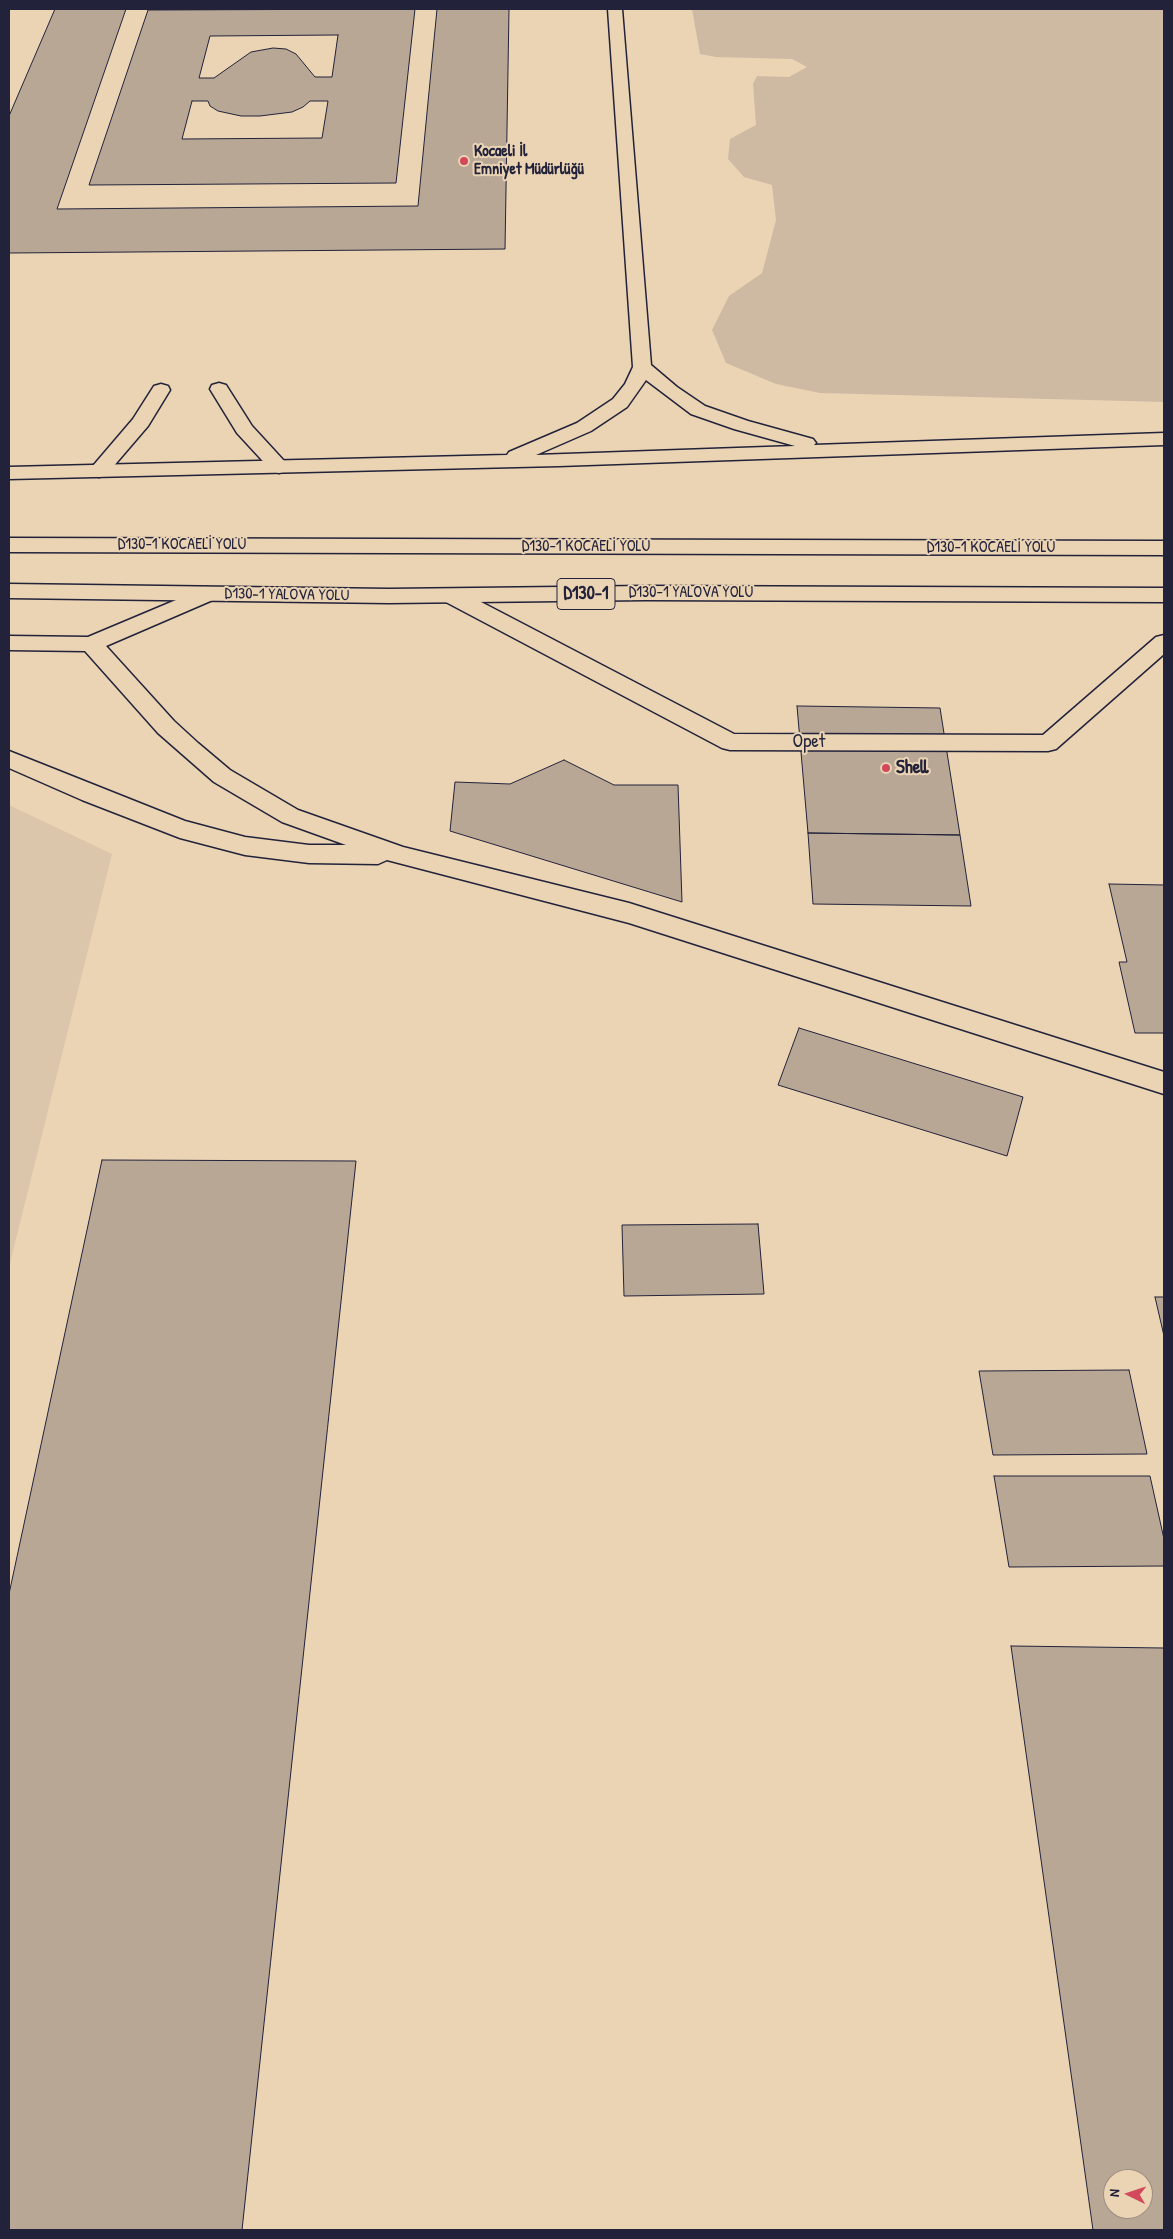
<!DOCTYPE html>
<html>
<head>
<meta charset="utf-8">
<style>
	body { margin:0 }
	#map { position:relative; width:1173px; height:2239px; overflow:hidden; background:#ebd4b4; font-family:"Patrick Hand",sans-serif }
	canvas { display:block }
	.frame { position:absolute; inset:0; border:10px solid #22223b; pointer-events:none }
	.north { position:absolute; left:1103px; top:2169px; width:50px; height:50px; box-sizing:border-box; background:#ebd4b4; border:1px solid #9b8d84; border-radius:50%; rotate:274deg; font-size:14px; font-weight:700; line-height:20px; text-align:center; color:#22223b }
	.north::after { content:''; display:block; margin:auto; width:18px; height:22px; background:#d1495b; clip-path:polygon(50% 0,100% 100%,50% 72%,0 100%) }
</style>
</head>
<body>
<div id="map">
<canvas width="1173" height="2239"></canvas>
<div class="frame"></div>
<div class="north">N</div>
</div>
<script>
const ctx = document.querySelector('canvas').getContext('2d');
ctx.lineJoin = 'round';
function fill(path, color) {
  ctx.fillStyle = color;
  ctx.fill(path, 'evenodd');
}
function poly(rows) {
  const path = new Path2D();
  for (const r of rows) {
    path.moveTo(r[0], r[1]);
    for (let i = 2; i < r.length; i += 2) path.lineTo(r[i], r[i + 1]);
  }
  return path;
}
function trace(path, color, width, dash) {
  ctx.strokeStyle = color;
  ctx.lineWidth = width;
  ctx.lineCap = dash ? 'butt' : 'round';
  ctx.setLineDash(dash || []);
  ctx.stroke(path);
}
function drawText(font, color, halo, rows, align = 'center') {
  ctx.font = font + ' "Patrick Hand",sans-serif';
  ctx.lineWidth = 4;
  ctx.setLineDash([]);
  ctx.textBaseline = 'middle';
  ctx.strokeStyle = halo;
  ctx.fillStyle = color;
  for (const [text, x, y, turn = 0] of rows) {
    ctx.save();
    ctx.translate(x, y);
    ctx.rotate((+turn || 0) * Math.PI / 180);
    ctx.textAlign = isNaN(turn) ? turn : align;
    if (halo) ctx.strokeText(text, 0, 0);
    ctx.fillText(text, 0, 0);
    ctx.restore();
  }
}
fill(poly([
	[9,805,112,854,9,1267]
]), '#dcc6ab');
fill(poly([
	[692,9,1164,9,1164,402,820,393,776,384,726,363,712,330,729,296,762,273,776,220,772,185,744,177,728,159,730,139,756,125,753,84,757,76,789,77,807,67,792,59,716,57,700,54]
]), '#cebaa3');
const building = poly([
	[55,9,126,9,57,209,418,206,437,9,509,9,505,249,9,253,9,116,55,9],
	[415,9,396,183,89,185,148,10,415,9],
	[338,35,332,77,315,77,296,54,286,49,273,48,251,52,214,78,199,78,210,36,338,35],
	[192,101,208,101,210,106,218,111,241,116,260,116,292,112,303,107,310,101,328,101,322,138,182,139,192,101],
	[797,706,940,708,960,835,808,833,797,706],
	[564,760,614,785,678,785,682,902,450,831,455,782,510,784,564,760],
	[808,833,960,835,971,906,813,904,808,833],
	[1109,884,1164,885,1164,1033,1135,1033,1119,962,1127,962,1109,884],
	[799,1028,1023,1097,1007,1156,778,1085,799,1028],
	[102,1160,356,1161,242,2230,9,2230,9,1594,102,1160],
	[758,1224,764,1294,624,1296,622,1225,758,1224],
	[1155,1297,1164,1297,1164,1336,1155,1297],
	[1129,1370,1147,1454,993,1455,979,1371,1129,1370],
	[994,1476,1150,1476,1164,1539,1164,1566,1009,1567,994,1476],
	[1011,1646,1164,1648,1164,2230,1093,2230,1011,1646],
	[1113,2179,1143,2179,1143,2209,1113,2209,1113,2179]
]);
fill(building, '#b9a796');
trace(building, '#22223b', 1);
const service = poly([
	[219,383,226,385,252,426,286,463,289,467,286,471,279,473,272,471,237,433,210,389,212,385,219,383],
	[161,384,168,386,170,390,148,426,106,475,99,477,92,475,89,471,92,467,133,419,154,386,161,384],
	[452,589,460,591,734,734,1043,735,1156,637,1164,635,1164,654,1056,749,1048,751,730,750,722,748,444,601,441,596,444,591,452,589]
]);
const minor = poly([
	[608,9,622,9,651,365,677,387,705,406,748,421,813,439,816,443,814,445,1164,433,1164,445,559,466,9,479,9,467,507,455,509,452,577,423,613,399,625,384,633,367,608,9],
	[646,380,691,414,734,429,795,446,536,455,591,431,627,407,646,380],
	[207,587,215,589,218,594,215,599,106,646,174,721,198,743,230,770,298,810,403,847,629,903,1164,1072,1164,1094,629,923,387,860,378,864,309,863,245,855,180,838,82,800,9,768,9,751,185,821,245,837,309,845,346,845,282,822,214,782,158,733,85,651,9,650,9,636,88,637,207,587]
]);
const trunk = poly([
	[9,538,1164,541,1164,555,9,552,9,538],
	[9,584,389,589,646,586,1164,588,1164,602,646,600,389,603,9,598,9,584]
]);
trace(service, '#22223b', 3);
trace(minor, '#22223b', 3);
trace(trunk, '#22223b', 3);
fill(service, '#ebd4b4');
fill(minor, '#ebd4b4');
fill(trunk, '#ebd4b4');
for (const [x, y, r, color] of [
	[464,161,5,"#d1495b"],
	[886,768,5,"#d1495b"]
]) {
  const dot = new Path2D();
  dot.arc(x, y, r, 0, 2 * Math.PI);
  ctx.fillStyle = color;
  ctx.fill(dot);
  trace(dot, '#ebd4b4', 2);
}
drawText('bold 16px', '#22223b', '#ebd4b4', [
	["Kocaeli İl",474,152],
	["Emniyet Müdürlüğü",474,170]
], 'left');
drawText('16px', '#22223b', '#ebd4b4', [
	["D130-1 KOCAELİ YOLU",182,545],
	["D130-1 KOCAELİ YOLU",586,547],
	["D130-1 KOCAELİ YOLU",991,548],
	["D130-1 YALOVA YOLU",691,593],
	["D130-1 YALOVA YOLU",287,595,1]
]);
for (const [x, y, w] of [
	[586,594,58]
]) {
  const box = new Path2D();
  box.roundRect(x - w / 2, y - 15.5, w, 31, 4);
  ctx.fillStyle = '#ebd4b4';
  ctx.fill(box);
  trace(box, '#22223b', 1);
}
drawText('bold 18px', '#22223b', null, [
	["D130-1",586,594]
]);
drawText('19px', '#22223b', '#ebd4b4', [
	["Opet",809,742]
]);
drawText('bold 19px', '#22223b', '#ebd4b4', [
	["Shell",896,768]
], 'left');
</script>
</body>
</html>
